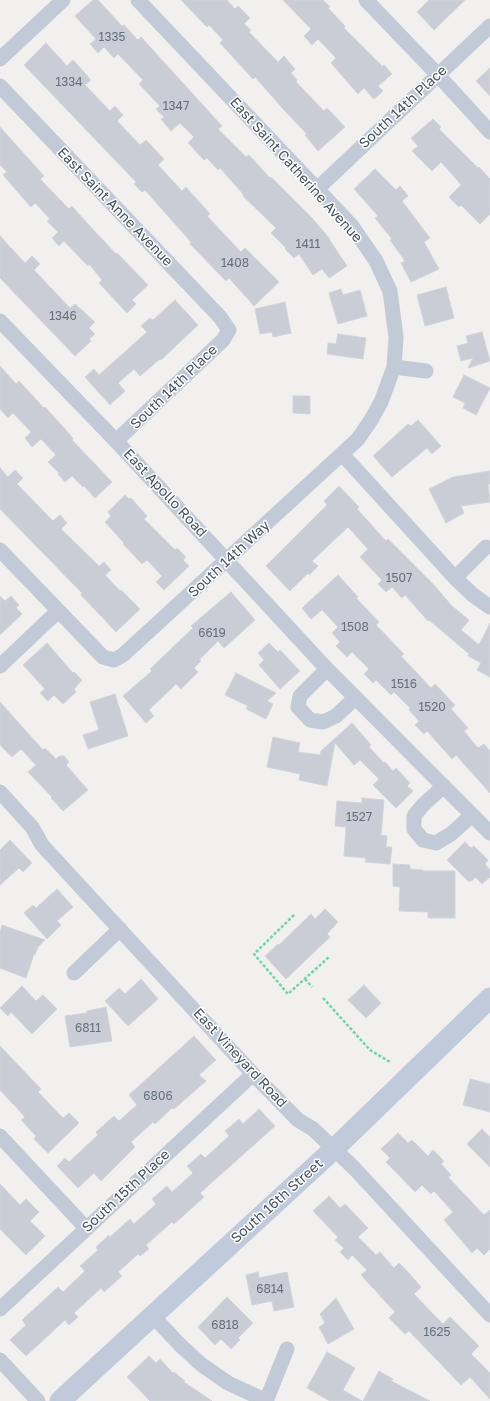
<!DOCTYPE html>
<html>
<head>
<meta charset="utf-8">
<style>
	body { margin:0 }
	canvas { display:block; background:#f2efef }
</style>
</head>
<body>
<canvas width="490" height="1401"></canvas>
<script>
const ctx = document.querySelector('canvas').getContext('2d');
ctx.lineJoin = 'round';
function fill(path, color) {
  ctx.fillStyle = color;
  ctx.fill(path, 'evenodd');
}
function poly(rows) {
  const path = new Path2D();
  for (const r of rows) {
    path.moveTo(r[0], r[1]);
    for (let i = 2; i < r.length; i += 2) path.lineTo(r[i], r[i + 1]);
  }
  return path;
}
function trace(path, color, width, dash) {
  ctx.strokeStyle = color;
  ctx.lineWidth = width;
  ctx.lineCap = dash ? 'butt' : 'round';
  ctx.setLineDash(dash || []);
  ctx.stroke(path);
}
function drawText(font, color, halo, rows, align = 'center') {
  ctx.font = font + ' "Golos Text",sans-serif';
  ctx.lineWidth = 3;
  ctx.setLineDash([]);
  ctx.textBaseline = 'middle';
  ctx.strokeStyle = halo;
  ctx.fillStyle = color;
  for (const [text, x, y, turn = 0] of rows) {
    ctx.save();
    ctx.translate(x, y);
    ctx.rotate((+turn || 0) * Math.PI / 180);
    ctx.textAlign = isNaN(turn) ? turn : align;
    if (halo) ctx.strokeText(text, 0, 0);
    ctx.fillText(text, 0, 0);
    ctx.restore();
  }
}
const building = poly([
	[93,0,98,0,122,26,124,25,138,40,141,37,222,126,218,129,246,157,249,155,270,178,271,177,312,218,330,239,329,239,347,266,329,278,322,269,313,275,299,254,294,258,285,249,286,248,271,233,276,228,243,196,244,195,220,168,218,170,207,158,204,160,188,143,194,137,180,123,171,131,161,119,164,117,156,109,160,106,139,84,143,80,118,54,114,58,104,47,98,53,90,44,96,39,75,16,93,0],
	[181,0,227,0,235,9,238,6,250,18,244,24,251,30,249,32,278,62,284,56,295,69,291,73,297,80,296,82,324,111,327,108,345,127,318,151,305,135,307,134,284,110,255,77,253,79,220,43,223,40,209,25,207,27,181,0],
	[283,0,323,0,330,7,328,8,345,26,344,28,382,66,384,65,392,74,378,86,383,91,374,99,364,88,358,94,331,63,336,58,318,39,312,45,304,36,311,29,283,0],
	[429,0,465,0,434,30,417,12,429,0],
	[46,43,67,66,73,60,91,80,85,85,110,111,115,106,123,115,117,121,140,145,146,140,164,159,158,165,182,191,186,187,210,214,207,216,241,252,245,248,279,282,254,306,229,278,226,281,190,244,191,242,145,190,142,192,134,184,136,182,24,65,46,43],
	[490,68,490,96,476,81,490,68],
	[433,119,441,127,439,129,478,168,479,167,490,179,490,214,480,224,461,205,459,207,449,197,461,185,457,180,441,162,432,171,412,151,418,146,411,138,433,119],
	[0,127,44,176,40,179,69,209,72,206,86,222,116,254,117,253,148,285,132,300,136,304,127,313,99,283,102,280,89,264,88,266,64,241,59,246,52,238,58,232,47,221,50,219,35,203,31,207,3,175,7,172,0,165,0,127],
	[375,169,396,190,400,186,408,196,402,201,430,238,424,242,439,269,411,282,401,263,405,261,390,240,392,239,375,218,378,216,354,189,375,169],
	[0,236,25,263,32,256,40,264,34,270,70,308,75,304,95,322,89,328,95,334,89,339,91,341,75,356,0,278,0,236],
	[446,287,454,318,425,326,417,295,446,287],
	[341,289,343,295,360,290,367,316,338,324,329,293,341,289],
	[175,300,198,325,161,360,160,359,140,376,134,369,118,383,125,391,110,405,85,377,94,369,99,375,147,332,141,326,150,318,153,320,175,300],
	[285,302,291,333,273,337,272,332,260,334,255,309,285,302],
	[482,332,490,361,468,368,473,358,461,361,457,346,468,343,466,336,482,332],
	[338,334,366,338,363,359,327,354,328,343,336,344,338,334],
	[0,366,16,384,19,381,44,408,45,407,73,438,72,440,112,482,95,498,84,486,83,487,72,476,65,482,58,474,59,473,48,462,56,455,41,439,32,447,25,438,31,432,13,413,8,418,0,409,0,366],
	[464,375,490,388,476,415,463,408,465,403,453,397,464,375],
	[293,396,310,396,310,414,293,413,293,396],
	[418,420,441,446,432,454,427,448,392,477,373,456,408,424,411,426,418,420],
	[0,468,8,477,15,470,23,478,17,484,53,521,60,515,67,523,61,529,99,566,104,562,111,570,105,575,120,591,121,590,140,609,116,632,81,595,82,593,0,509,0,468],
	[490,471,490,484,488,484,490,502,461,506,464,513,446,523,429,489,453,477,490,471],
	[339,486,359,507,357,509,386,541,388,539,433,584,452,606,469,620,461,630,479,645,490,623,490,677,477,670,481,663,468,656,469,654,429,620,428,621,405,595,402,598,392,587,386,592,378,584,382,580,360,557,368,549,348,527,312,561,318,566,309,575,308,573,290,591,266,566,327,505,324,501,339,486],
	[125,495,129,499,131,498,147,516,144,519,175,550,177,548,186,557,183,560,189,566,164,590,156,582,162,576,147,560,142,564,123,544,124,543,105,522,111,516,108,512,125,495],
	[338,575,358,597,356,598,379,622,376,625,404,654,401,656,431,688,435,684,455,705,451,709,468,728,464,731,478,748,484,744,490,751,490,793,456,755,452,759,427,731,424,734,415,725,419,721,409,710,410,708,394,692,391,695,376,680,373,683,364,674,369,669,352,652,347,657,336,646,340,642,332,633,338,627,322,610,311,619,302,608,338,575],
	[231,592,255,620,224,648,218,641,199,660,201,661,194,668,198,672,181,689,176,684,149,710,154,716,146,723,123,696,152,671,150,669,193,628,191,626,231,592],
	[0,596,5,601,11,596,19,605,16,608,22,614,0,635,0,596],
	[47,643,73,673,74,672,82,680,74,689,76,692,63,704,54,695,48,701,40,693,45,689,23,665,47,643],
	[269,643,278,652,280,650,300,671,280,689,259,665,264,660,258,653,269,643],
	[236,673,276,693,267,701,273,704,266,719,246,709,248,706,225,695,236,673],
	[115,694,128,736,88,749,83,735,99,730,90,702,115,694],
	[0,702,43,750,45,748,56,759,59,756,64,756,69,762,66,765,88,790,63,811,51,798,52,797,28,772,36,765,21,749,12,757,0,745,0,702],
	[352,723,371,745,369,747,384,763,385,762,393,771,396,768,410,783,407,786,413,791,396,808,373,785,379,779,360,760,354,765,335,743,327,786,299,780,300,774,267,767,273,737,300,743,298,752,320,755,321,751,352,723],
	[362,798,384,800,381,835,387,836,386,847,392,847,390,864,365,862,366,858,344,856,346,827,335,826,337,801,362,803,362,798],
	[10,840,32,863,23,872,19,868,0,885,0,850,10,840],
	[465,842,471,848,474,846,488,860,485,864,490,870,490,877,482,884,475,877,472,881,468,881,447,860,465,842],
	[393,864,410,865,410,869,423,870,423,871,455,871,455,918,428,918,428,912,399,911,400,887,393,886,393,864],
	[57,889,73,907,57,921,61,925,47,939,24,913,33,905,36,908,57,889],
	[325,909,338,922,327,934,330,937,286,979,265,956,278,944,279,945,311,914,315,919,325,909],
	[2,925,45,940,38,947,35,955,34,954,26,978,0,968,0,932,2,925],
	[141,979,158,999,128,1026,105,1001,119,988,125,994,141,979],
	[364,985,381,1003,366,1018,348,1000,364,985],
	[22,986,36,1001,43,995,57,1009,32,1034,11,1012,8,1016,0,1008,22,986],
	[106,1007,112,1041,70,1047,65,1016,87,1013,87,1011,106,1007],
	[194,1036,216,1060,199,1075,206,1081,174,1109,172,1108,155,1124,153,1122,131,1142,135,1147,101,1181,94,1173,78,1188,57,1166,65,1158,69,1162,98,1135,96,1132,114,1116,119,1121,137,1105,129,1095,194,1036],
	[0,1046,41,1089,38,1092,63,1118,69,1113,79,1123,48,1153,34,1139,36,1136,21,1120,25,1117,0,1090,0,1046],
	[470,1079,490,1084,490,1112,463,1105,470,1079],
	[259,1109,275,1126,200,1193,204,1197,174,1224,172,1222,146,1245,149,1249,140,1256,138,1254,118,1272,122,1276,104,1292,101,1288,74,1313,78,1317,69,1325,65,1320,26,1356,10,1340,26,1325,22,1320,58,1287,63,1292,85,1271,80,1266,98,1250,96,1247,109,1235,110,1237,130,1219,134,1224,156,1204,152,1199,167,1186,172,1192,193,1173,187,1166,201,1154,205,1158,229,1136,225,1131,239,1119,243,1124,259,1109],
	[482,1129,490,1137,490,1167,467,1144,482,1129],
	[398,1133,408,1143,412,1140,428,1156,433,1150,444,1161,441,1164,451,1175,448,1177,484,1215,490,1210,490,1249,484,1255,477,1248,472,1253,444,1220,453,1212,434,1191,431,1194,422,1185,415,1192,386,1162,390,1158,381,1149,398,1133],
	[0,1184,20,1205,26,1199,39,1212,30,1221,45,1236,26,1255,0,1229,0,1184],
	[329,1196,340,1208,345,1204,368,1228,358,1237,376,1255,380,1252,394,1268,399,1263,408,1272,421,1287,414,1294,435,1316,443,1324,450,1317,479,1346,471,1354,490,1373,490,1399,470,1377,461,1385,409,1331,405,1334,389,1318,395,1312,361,1275,367,1270,352,1255,348,1260,340,1252,344,1248,335,1240,338,1237,313,1211,329,1196],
	[258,1272,259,1278,287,1272,294,1307,274,1311,272,1301,252,1305,246,1275,258,1272],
	[227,1297,253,1323,238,1338,240,1340,231,1349,221,1339,215,1345,198,1327,227,1297],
	[336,1298,354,1329,328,1344,319,1327,325,1323,320,1314,336,1298],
	[327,1352,355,1368,343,1390,362,1401,330,1401,307,1388,327,1352],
	[149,1356,156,1363,160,1359,173,1373,174,1372,185,1381,184,1382,212,1401,150,1401,127,1377,149,1356],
	[379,1371,393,1379,391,1381,430,1401,363,1401,379,1371]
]);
fill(building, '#cacdd5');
trace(building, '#d2d4db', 1);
trace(poly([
	[294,915,254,954,288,994,329,957],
	[305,979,312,987],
	[323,998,370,1050,390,1062]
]), '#6dd5a9', 2.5, [3, 2]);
trace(poly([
	[366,0,438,75,490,132],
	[0,59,63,0],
	[0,86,220,317,229,330,223,340,116,441],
	[317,189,490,26],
	[0,321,116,441,327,669,490,833],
	[394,367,426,371],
	[342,454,455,578,473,595,490,607],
	[0,550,103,657,114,660,123,655,358,439,371,420,381,402,394,367,396,337,390,291,376,261,352,226,138,0],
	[455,578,486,547],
	[0,666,58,611],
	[327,669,300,696,298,707,310,720,323,722,336,716,355,698],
	[444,786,423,805,414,816,414,829,423,840,436,843,451,834,472,815],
	[0,792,32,827,42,845,253,1074,298,1120,313,1129,354,1168,490,1315],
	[74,973,120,929],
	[0,1136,86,1228],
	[0,1309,253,1074],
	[152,1315,181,1346,202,1365,228,1383,267,1401],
	[0,1360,38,1401],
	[266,1401,287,1349]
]), '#c1cad6', 15);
trace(poly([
	[60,1401,334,1149,490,998]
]), '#c0cada', 21);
drawText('12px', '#66707c', null, [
	["1335",112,37],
	["1334",69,82],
	["1347",176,106],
	["1411",308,244],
	["1408",235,263],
	["1346",63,316],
	["1507",399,578],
	["1508",355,627],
	["6619",212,633],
	["1516",404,684],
	["1520",432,707],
	["1527",359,817],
	["6811",88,1028],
	["6806",158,1096],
	["6814",270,1289],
	["6818",225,1325],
	["1625",437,1332]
]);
drawText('14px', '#45515f', '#fff', [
	["South 14th Place",403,107,-43],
	["East Saint Catherine Avenue",296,170,48],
	["East Saint Anne Avenue",115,207,46],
	["South 14th Place",174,387,-44],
	["East Apollo Road",165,493,47],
	["South 14th Way",229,559,-43],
	["East Vineyard Road",240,1058,47],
	["South 15th Place",126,1191,-43],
	["South 16th Street",277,1201,-42]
]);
</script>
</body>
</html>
